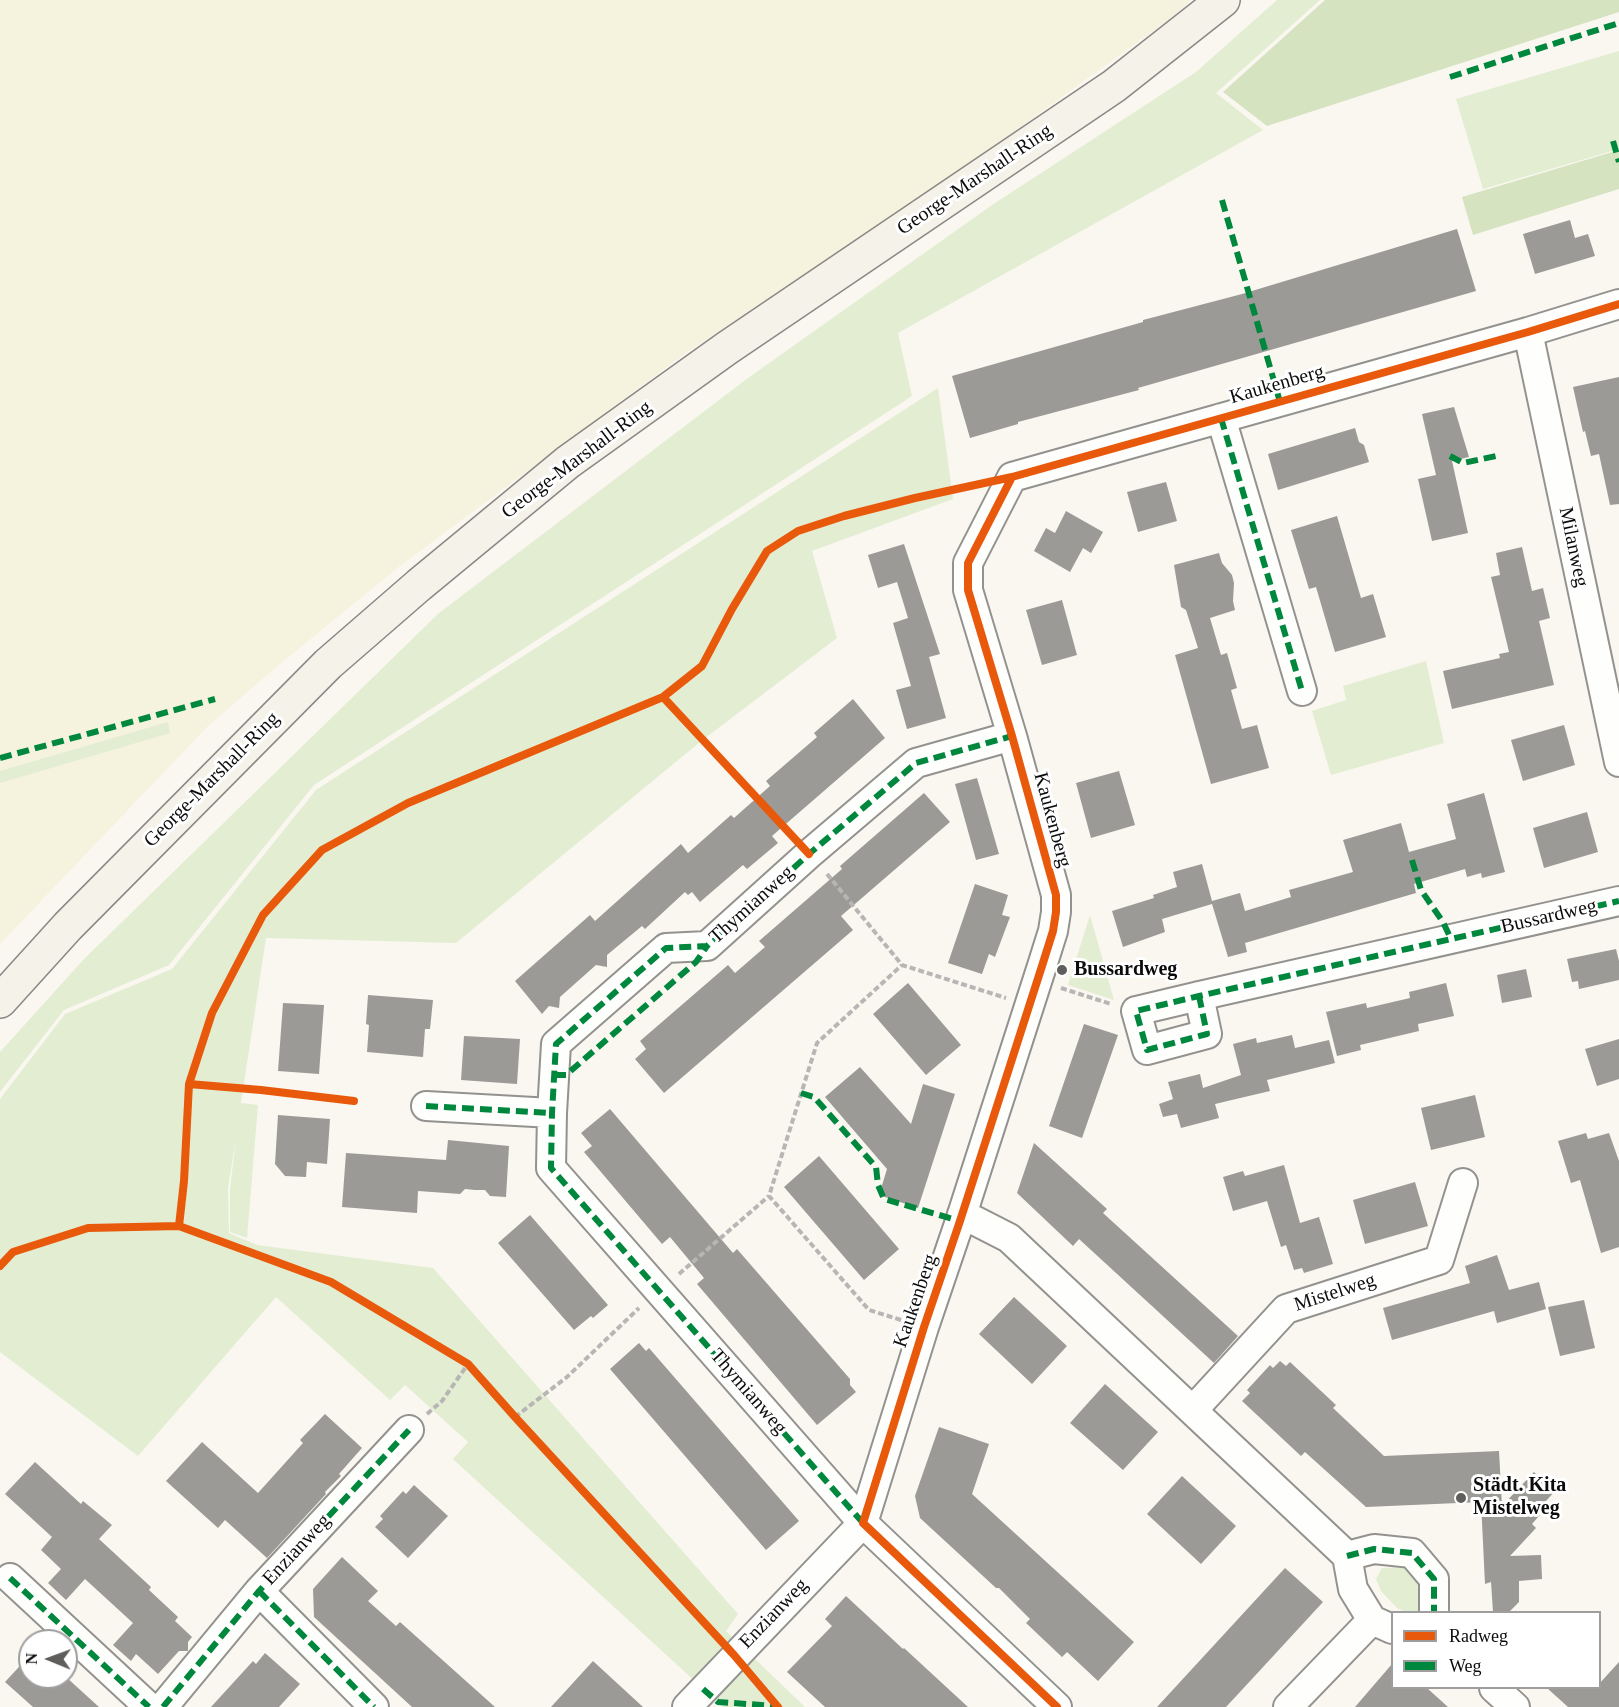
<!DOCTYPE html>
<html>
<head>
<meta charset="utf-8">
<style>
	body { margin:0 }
	#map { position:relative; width:1619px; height:1707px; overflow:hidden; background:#faf7f0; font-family:Georgia,serif }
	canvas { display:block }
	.legend { position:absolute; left:1391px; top:1611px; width:210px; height:78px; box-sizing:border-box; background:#fff; border:2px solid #9e9e9e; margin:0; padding:8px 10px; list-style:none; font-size:18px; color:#0c0c0c }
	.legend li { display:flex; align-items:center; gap:12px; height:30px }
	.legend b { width:30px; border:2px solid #9e9e9e }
	.north { position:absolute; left:18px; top:1629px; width:60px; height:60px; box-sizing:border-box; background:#fff; border:2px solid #9e9e9e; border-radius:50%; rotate:271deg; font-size:16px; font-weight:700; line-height:24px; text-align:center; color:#0c0c0c }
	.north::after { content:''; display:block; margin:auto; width:21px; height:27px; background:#5f5e5c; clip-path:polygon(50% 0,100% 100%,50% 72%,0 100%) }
</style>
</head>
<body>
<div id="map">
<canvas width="1619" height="1707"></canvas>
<ul class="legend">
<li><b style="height:8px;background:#e8590c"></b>Radweg</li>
<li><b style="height:8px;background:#00873e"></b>Weg</li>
</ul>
<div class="north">N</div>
</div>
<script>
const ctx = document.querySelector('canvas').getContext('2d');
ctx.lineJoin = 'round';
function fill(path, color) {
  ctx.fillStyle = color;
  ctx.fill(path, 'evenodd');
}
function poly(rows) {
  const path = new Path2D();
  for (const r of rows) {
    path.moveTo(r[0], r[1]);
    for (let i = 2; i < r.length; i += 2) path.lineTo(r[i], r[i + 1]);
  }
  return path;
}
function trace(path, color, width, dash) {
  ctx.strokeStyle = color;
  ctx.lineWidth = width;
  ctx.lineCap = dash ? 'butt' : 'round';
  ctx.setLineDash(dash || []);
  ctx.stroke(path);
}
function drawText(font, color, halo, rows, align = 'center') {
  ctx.font = font + ' Georgia,serif';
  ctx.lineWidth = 6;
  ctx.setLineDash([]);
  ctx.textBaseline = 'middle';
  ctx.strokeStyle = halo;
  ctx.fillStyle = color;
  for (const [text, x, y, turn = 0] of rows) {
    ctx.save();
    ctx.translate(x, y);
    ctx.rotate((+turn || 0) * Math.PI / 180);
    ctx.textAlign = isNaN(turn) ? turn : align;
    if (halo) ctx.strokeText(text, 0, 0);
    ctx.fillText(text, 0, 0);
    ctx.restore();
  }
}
fill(poly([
	[0,0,1191,0,1171,18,958,172,683,355,400,566,281,663,207,727,0,944]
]), '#f5f2de');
fill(poly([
	[1277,0,1320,0,1216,93,1263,130,898,333,912,396,314,785,169,965,64,1010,0,1092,0,1052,84,959,439,613,748,378,992,205,1196,72],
	[1619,51,1619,149,1483,189,1456,99],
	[938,388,953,499,812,551,837,638,700,742,456,943,266,938,241,1103,258,1105,247,1238,230,1232,230,1189,236,1138,228,1188,229,1233,257,1245,433,1268,738,1614,726,1631,805,1707,723,1707,453,1459,468,1442,405,1385,390,1400,276,1297,138,1456,0,1352,0,1099,65,1014,172,969,316,790],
	[1426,661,1444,743,1331,775,1312,711,1346,700,1343,686],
	[168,722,170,733,0,783,0,771],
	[1090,915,1114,1000,1068,985],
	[1413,1567,1426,1579,1424,1612,1405,1612,1397,1608,1381,1591,1376,1579,1382,1568]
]), '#e3edd2');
fill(poly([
	[1325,0,1619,0,1619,12,1267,126,1223,92],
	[1619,150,1619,189,1473,235,1462,197]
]), '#d5e3c1');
fill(poly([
	[1570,220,1575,238,1588,234,1595,256,1535,274,1523,234],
	[1457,229,1476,291,1138,388,1139,390,1018,422,1018,424,970,438,952,376,1143,322,1143,320,1242,294],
	[1619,377,1619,504,1610,505,1599,454,1591,456,1585,431,1583,432,1573,387],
	[1454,407,1469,457,1452,461,1468,533,1432,541,1418,479,1436,475,1422,414],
	[1355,428,1359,442,1364,445,1369,462,1278,490,1268,454],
	[1166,482,1177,521,1138,532,1127,492],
	[1066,511,1103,532,1091,553,1083,548,1070,572,1034,551,1046,528,1055,533],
	[1337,516,1361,598,1373,594,1386,637,1335,652,1316,587,1309,589,1291,530],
	[904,544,940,654,929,657,946,718,907,729,896,690,911,686,893,623,908,618,897,582,878,588,868,555],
	[1522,547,1532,591,1543,588,1550,618,1539,621,1554,685,1452,709,1443,671,1500,658,1499,654,1509,652,1491,577,1500,575,1496,553],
	[1219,553,1222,563,1232,575,1234,583,1233,601,1235,610,1210,618,1221,655,1227,653,1237,688,1231,690,1242,729,1257,725,1269,768,1211,784,1175,655,1198,648,1186,610,1181,607,1174,565],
	[1062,600,1077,655,1042,665,1026,610],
	[853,699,885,738,772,836,778,843,747,869,743,865,700,902,692,892,688,895,685,892,645,929,642,926,607,955,607,967,596,965,560,997,559,1008,549,1006,542,1014,515,981,590,915,595,921,681,844,688,853,731,815,734,818,770,786,766,781,817,737,814,733],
	[1564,725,1575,765,1523,781,1511,740],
	[1119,771,1135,825,1091,838,1076,783],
	[977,778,999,854,976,860,955,784],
	[924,793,950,822,841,916,853,930,664,1093,635,1059,646,1049,640,1041,728,965,735,973,765,947,759,941,842,869,840,866],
	[1484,793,1505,872,1482,878,1481,873,1467,877,1465,869,1414,884,1416,893,1245,943,1247,952,1228,957,1212,904,1162,919,1165,932,1123,947,1112,911,1154,898,1153,895,1177,887,1173,872,1202,864,1212,901,1240,893,1245,911,1291,897,1289,890,1353,872,1343,840,1401,823,1409,852,1456,839,1447,804],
	[1587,812,1598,852,1544,868,1533,828],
	[975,884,1008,895,1002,915,1010,917,995,957,989,954,982,974,948,963],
	[1616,949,1619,961,1619,980,1579,989,1578,981,1572,982,1567,959],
	[1526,969,1532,997,1502,1003,1497,975],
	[908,983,961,1045,926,1075,873,1014],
	[1446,983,1454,1016,1418,1024,1419,1031,1360,1045,1361,1050,1337,1056,1326,1012,1366,1003,1367,1008,1410,998,1409,992],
	[368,995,433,1000,430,1029,425,1029,423,1057,367,1052,369,1025,366,1024],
	[283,1003,324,1005,319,1074,278,1071],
	[1084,1024,1118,1035,1082,1138,1049,1126],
	[1292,1035,1295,1048,1329,1040,1335,1063,1267,1080,1270,1091,1215,1104,1219,1118,1181,1128,1177,1114,1163,1117,1159,1104,1173,1099,1168,1082,1200,1074,1203,1088,1241,1075,1233,1044,1256,1038,1257,1043],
	[464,1036,520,1039,517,1084,461,1080],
	[1619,1039,1619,1079,1597,1086,1585,1049],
	[860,1067,911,1124,923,1084,955,1094,918,1208,879,1195,887,1169,825,1097],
	[1475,1095,1485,1137,1431,1150,1421,1108],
	[610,1109,733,1253,737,1249,850,1379,850,1385,856,1392,817,1425,697,1284,704,1278,670,1237,662,1244,584,1152,592,1146,581,1133],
	[278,1115,330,1119,327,1164,307,1162,306,1177,285,1176,275,1164],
	[1586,1133,1588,1139,1609,1133,1619,1161,1619,1247,1601,1253,1580,1180,1571,1183,1558,1141],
	[448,1140,509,1146,506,1197,490,1196,485,1190,475,1190,465,1189,460,1194,418,1191,417,1213,342,1207,346,1153,446,1160],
	[1034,1143,1107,1209,1103,1213,1238,1336,1214,1363,1079,1239,1073,1246,1017,1193],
	[819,1156,899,1249,864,1280,784,1187],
	[1284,1165,1300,1223,1319,1217,1333,1264,1304,1273,1302,1268,1294,1270,1286,1245,1281,1247,1267,1201,1233,1211,1223,1177,1243,1171,1245,1176],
	[1415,1182,1428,1226,1365,1244,1353,1200],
	[530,1215,608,1305,593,1318,591,1316,574,1330,498,1243],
	[1497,1255,1509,1290,1539,1282,1546,1309,1497,1323,1494,1311,1392,1340,1383,1308,1470,1283,1465,1266],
	[1014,1297,1067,1346,1032,1384,979,1334],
	[1584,1300,1595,1348,1560,1356,1548,1307],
	[639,1343,646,1351,649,1348,799,1521,766,1550,610,1369],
	[1280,1361,1286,1366,1290,1362,1336,1405,1333,1408,1384,1456,1499,1451,1502,1506,1534,1472,1538,1476,1540,1475,1556,1490,1546,1501,1546,1508,1532,1524,1536,1528,1510,1556,1541,1555,1542,1579,1519,1581,1519,1602,1509,1612,1493,1612,1491,1582,1485,1584,1481,1502,1366,1507,1305,1452,1301,1456,1242,1401,1250,1393,1247,1390,1270,1365,1273,1368],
	[1105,1384,1158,1432,1123,1470,1070,1423],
	[325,1414,362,1448,339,1474,341,1476,325,1492,326,1494,267,1558,225,1520,218,1528,166,1481,202,1442,258,1493,303,1443,300,1440],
	[939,1427,989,1444,972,1494,1134,1642,1098,1681,1067,1652,1062,1657,1026,1623,1030,1619,999,1588,996,1588,920,1518,915,1496],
	[35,1462,81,1504,83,1501,112,1525,99,1539,151,1587,149,1590,178,1617,175,1621,192,1637,188,1642,188,1651,179,1651,158,1674,136,1654,131,1661,113,1645,133,1623,85,1579,66,1600,48,1583,61,1569,41,1550,52,1537,5,1494],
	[1182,1476,1236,1526,1201,1564,1147,1514],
	[414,1485,448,1516,408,1558,375,1527,383,1519,380,1516,403,1491,406,1494],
	[342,1557,378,1591,368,1601,396,1626,400,1622,495,1707,412,1707,314,1617,313,1589],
	[1285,1568,1323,1602,1252,1679,1226,1707,1157,1707],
	[846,1596,903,1649,904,1648,968,1707,825,1707,787,1672,832,1626,825,1619],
	[265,1653,300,1684,279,1707,211,1707,253,1661,256,1664],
	[30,1655,30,1677,66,1677,99,1707,33,1707,5,1682],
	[593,1661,643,1707,551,1707],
	[1619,1662,1619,1707,1568,1707,1547,1688,1599,1688,1599,1684],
	[1392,1664,1392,1688,1427,1688,1448,1707,1355,1707]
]), '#9c9a96');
const minor = poly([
	[1528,332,1619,762],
	[1221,418,1302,691],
	[1199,996,1207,1034,1147,1050,1136,1011,1199,996,1619,901],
	[426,1106,552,1113],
	[962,1214,1009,1238,1347,1556,1353,1589,1372,1620,1392,1629],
	[1193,1410,1286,1309,1439,1260,1463,1183],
	[1347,1556,1374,1549,1412,1553,1434,1579,1434,1612],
	[10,1578,149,1707],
	[259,1591,374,1707],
	[1494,1688,1515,1707],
	[163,1707,259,1591,409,1430],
	[687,1707,863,1523,551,1168,552,1113,556,1044,666,948,707,946,809,854,916,763,1012,736],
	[1057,1707,863,1523,924,1327,960,1221,1042,966,1053,931,1056,912,1056,895,1012,736,968,590,968,563,1012,477,1528,332,1619,304],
	[1288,1707,1372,1620]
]);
const secondary = poly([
	[0,1001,68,926,328,664,419,585,568,462,727,348,1114,86,1223,0]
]);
trace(minor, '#93928f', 32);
trace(secondary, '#8a8885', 36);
trace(poly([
	[827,874,902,965,1006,998],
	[1061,988,1111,1004],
	[679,1274,769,1196],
	[901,1320,869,1310,769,1196,817,1043,902,965],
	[427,1414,442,1401,468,1364],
	[515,1417,567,1377,639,1308]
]), '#b7b6b5', 4, [6, 3]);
trace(minor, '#fefefd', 28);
trace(secondary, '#f4f2e9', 33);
trace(poly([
	[1450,77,1619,23],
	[1613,141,1619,162],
	[1222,200,1280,402],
	[1221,418,1302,691],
	[1450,456,1463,463,1501,455],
	[0,758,215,699],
	[1412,860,1421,890,1443,922,1451,939],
	[1199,996,1207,1034,1147,1050,1136,1011,1199,996,1619,901],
	[554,1075,566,1075,696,962,707,946],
	[801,1093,814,1097,876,1167,878,1185,884,1199,960,1221],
	[426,1106,552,1113],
	[863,1523,551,1168,552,1113,556,1044,666,948,707,946,809,854,916,763,1012,736],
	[1347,1556,1374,1549,1412,1553,1434,1579,1434,1612],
	[10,1578,149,1707],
	[259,1591,374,1707],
	[703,1689,718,1702,777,1706],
	[163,1707,259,1591,409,1430]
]), '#00873e', 6, [12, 6]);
trace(poly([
	[663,697,809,854],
	[189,1084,261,1090,354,1101],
	[179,1226,184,1181,189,1084,212,1013,263,915,322,850,408,803,663,697,702,666,732,609,767,551,798,531,844,516,915,498,1012,477],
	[0,1266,13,1252,88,1228,179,1226,331,1282,468,1364,515,1417,734,1655,778,1707],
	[1057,1707,863,1523,924,1327,960,1221,1042,966,1053,931,1056,912,1056,895,1012,736,968,590,968,563,1012,477,1528,332,1619,304]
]), '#e8590c', 8);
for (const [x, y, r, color] of [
	[1062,970,6,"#5f5e5c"],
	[1461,1498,6,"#5f5e5c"]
]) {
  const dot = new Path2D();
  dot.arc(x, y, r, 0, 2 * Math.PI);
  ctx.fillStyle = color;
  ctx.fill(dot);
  trace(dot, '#fff', 2);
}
drawText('20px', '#0c0c0c', '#fff', [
	["George-Marshall-Ring",975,180,-34],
	["Kaukenberg",1277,385,-16],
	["George-Marshall-Ring",577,460,-37],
	["Milanweg",1573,547,78],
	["George-Marshall-Ring",212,780,-45],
	["Kaukenberg",1052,820,75],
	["Thymianweg",752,905,-42],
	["Bussardweg",1549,917,-13],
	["Mistelweg",1335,1293,-18],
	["Kaukenberg",916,1301,-71],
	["Thymianweg",748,1392,49],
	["Enzianweg",297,1550,-47],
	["Enzianweg",774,1614,-46]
]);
drawText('bold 20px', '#0c0c0c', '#fff', [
	["Bussardweg",1074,970],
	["Städt. Kita",1473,1486],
	["Mistelweg",1473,1509]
], 'left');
</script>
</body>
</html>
